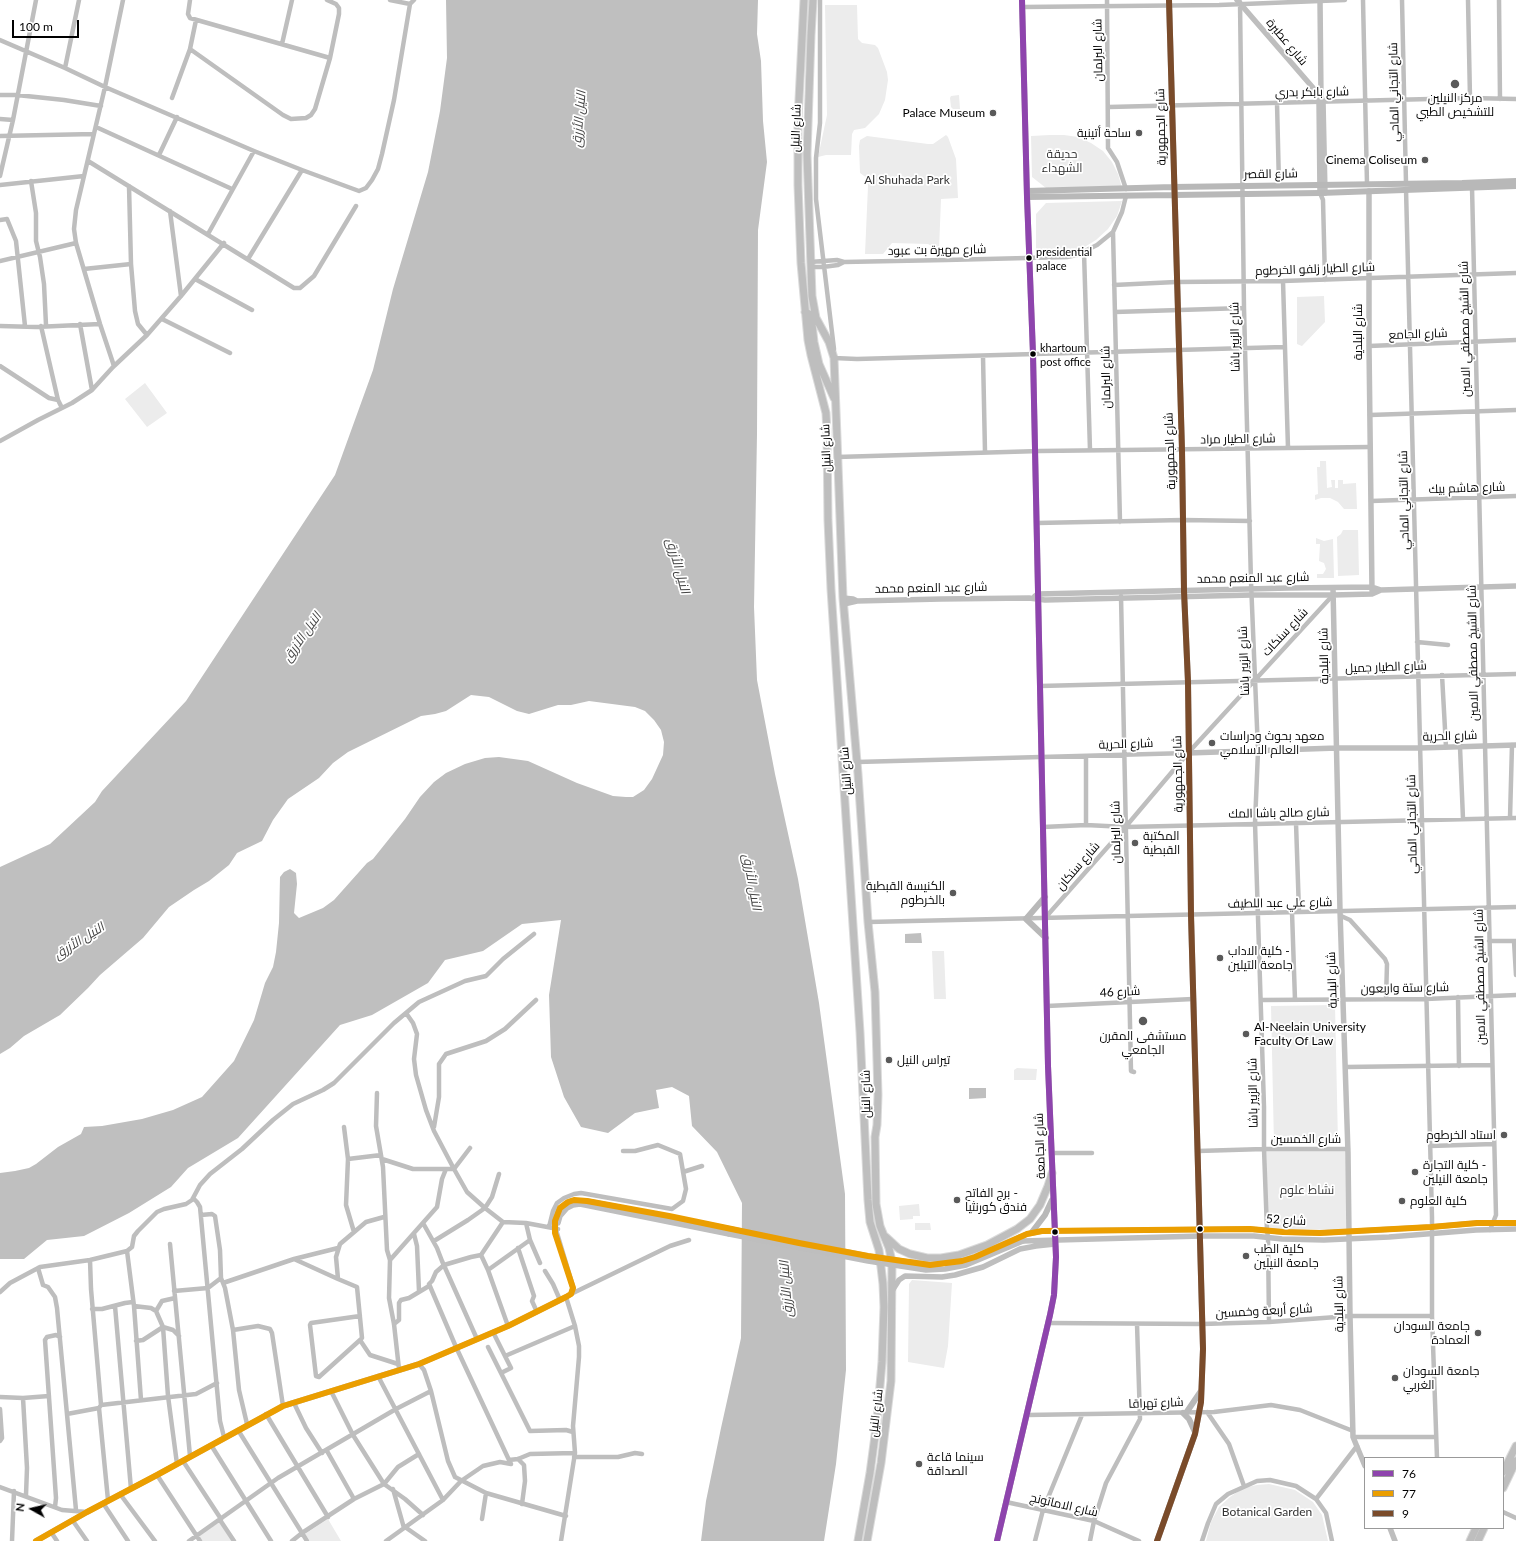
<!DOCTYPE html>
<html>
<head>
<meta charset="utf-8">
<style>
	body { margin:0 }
	#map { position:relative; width:1516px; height:1541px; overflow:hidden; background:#fff; font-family:Lato,sans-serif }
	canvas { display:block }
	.legend { position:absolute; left:1364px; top:1457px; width:140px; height:72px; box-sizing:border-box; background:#fff; border:1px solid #999; margin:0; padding:5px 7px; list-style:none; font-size:12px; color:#000 }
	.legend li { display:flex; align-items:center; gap:8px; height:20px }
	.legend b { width:20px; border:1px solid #999 }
	.north { position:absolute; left:12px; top:1489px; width:40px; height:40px; -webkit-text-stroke:3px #fff; paint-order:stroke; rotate:278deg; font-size:11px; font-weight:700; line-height:16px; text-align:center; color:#000 }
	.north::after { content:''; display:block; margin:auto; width:14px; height:18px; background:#000; clip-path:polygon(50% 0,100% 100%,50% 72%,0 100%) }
	.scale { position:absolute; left:12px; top:20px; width:67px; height:18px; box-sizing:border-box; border:2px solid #000; border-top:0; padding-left:5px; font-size:12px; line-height:14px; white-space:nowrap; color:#000; -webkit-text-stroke:3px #fff; paint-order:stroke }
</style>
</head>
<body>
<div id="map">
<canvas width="1516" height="1541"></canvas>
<ul class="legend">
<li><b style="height:5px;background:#8e44ad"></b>76</li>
<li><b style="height:5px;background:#eb9e00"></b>77</li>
<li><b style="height:5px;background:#7a4b2a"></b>9</li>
</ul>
<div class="north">N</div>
<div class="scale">100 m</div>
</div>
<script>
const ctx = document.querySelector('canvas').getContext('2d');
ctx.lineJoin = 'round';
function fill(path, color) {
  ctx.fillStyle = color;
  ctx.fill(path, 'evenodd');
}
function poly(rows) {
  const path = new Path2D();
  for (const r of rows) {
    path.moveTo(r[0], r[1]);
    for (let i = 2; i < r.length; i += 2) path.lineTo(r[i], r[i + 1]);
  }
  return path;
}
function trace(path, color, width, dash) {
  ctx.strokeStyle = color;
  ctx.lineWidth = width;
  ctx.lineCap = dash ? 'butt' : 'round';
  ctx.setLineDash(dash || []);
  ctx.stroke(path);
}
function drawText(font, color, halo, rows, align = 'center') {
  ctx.font = font + ' Lato,Cairo,sans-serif';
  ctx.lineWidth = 3.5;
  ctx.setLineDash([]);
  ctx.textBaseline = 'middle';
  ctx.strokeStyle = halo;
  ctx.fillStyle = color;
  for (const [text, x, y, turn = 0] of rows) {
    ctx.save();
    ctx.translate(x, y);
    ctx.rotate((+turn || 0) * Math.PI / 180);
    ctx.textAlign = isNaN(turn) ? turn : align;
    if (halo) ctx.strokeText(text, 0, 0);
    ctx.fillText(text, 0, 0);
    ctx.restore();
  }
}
fill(poly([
	[825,5,857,5,858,39,862,43,875,45,878,48,887,72,888,80,885,100,879,114,865,128,854,130,852,134,851,155,826,155,818,157,827,115],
	[959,95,960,109,953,109,951,107,950,98,951,96],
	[946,135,948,137,956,159,958,198,941,199,939,250,928,244,892,243,883,254,865,254,868,186,867,178,860,173,859,146,860,140,867,136,928,144,933,144],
	[1050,135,1064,135,1078,137,1091,143,1103,151,1112,162,1118,174,1122,188,1046,188,1032,177,1031,136],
	[1122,201,1117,216,1108,229,1096,240,1083,248,1068,253,1052,255,1036,253,1036,214,1046,203],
	[1324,296,1325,322,1302,346,1297,344,1297,297],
	[145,383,167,413,147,427,125,399],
	[1320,461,1326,461,1327,488,1332,487,1331,480,1335,480,1335,488,1338,488,1338,480,1343,480,1343,484,1356,483,1357,509,1344,509,1338,502,1330,498,1321,498,1315,500,1315,495,1318,494,1317,467,1320,467],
	[1343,530,1358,530,1359,575,1338,576,1337,537,1341,534],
	[1316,538,1324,541,1333,539,1334,578,1317,578,1317,574,1323,574,1326,569,1324,563,1319,561,1320,544,1316,544],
	[932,951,944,951,946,999,934,999],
	[1335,1005,1338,1143,1274,1145,1271,1006],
	[1017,1068,1037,1069,1036,1080,1014,1080,1014,1070],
	[1266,1150,1347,1151,1346,1230,1268,1229],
	[919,1204,920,1216,913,1216,913,1219,900,1220,899,1206],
	[915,1223,930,1223,931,1230,915,1230],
	[912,1280,952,1283,948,1346,944,1368,908,1362,909,1284],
	[1269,1484,1295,1490,1313,1502,1322,1515,1328,1541,1206,1541,1211,1522,1219,1507,1230,1497,1243,1488,1257,1485],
	[328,1519,341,1541,310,1541,305,1534],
	[219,1522,232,1541,201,1541,198,1537]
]), '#ececec');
fill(poly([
	[446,0,758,0,757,34,761,61,763,121,767,162,758,230,757,434,754,607,757,680,775,774,798,879,819,1003,845,1194,846,1370,836,1464,824,1541,701,1541,706,1501,721,1428,741,1338,742,1203,717,1152,692,1126,689,1096,672,1087,656,1090,659,1108,635,1113,608,1133,581,1127,564,1097,551,1057,549,995,561,920,522,924,483,951,445,960,428,983,372,1015,340,1025,238,1138,188,1168,171,1187,129,1213,84,1236,47,1240,24,1259,0,1259,0,1173,15,1171,29,1168,36,1164,58,1147,81,1134,84,1127,102,1126,142,1119,173,1110,202,1097,234,1061,254,1020,265,983,273,967,276,952,279,923,280,877,284,872,290,869,296,873,297,884,294,913,299,918,323,908,334,900,367,863,373,859,405,819,420,797,434,782,446,773,465,764,485,758,499,757,528,761,577,783,613,796,626,797,633,797,644,790,652,779,663,755,664,742,661,730,654,720,645,711,635,707,589,701,571,705,558,705,529,714,517,711,489,697,471,695,446,711,435,714,421,716,348,752,333,763,319,778,288,799,273,820,262,841,237,853,229,865,209,881,194,890,169,907,143,938,100,975,88,988,60,1015,24,1036,10,1048,0,1054,0,867,50,844,95,802,102,791,186,701,335,475,373,370,393,289,428,172,440,111,447,58],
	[921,933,922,943,905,943,905,934],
	[969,1088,986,1088,986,1098,969,1099]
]), '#bfbfbf');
const primary = poly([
	[804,0,798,120,798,185,801,263,808,340,811,355,826,413,827,432,828,520,831,589,860,1032,868,1200,870,1222,879,1250,883,1284,884,1307,882,1362,877,1421,870,1473,858,1541],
	[813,0,811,35,807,154,812,296,816,318,829,342,834,358,843,598,858,774,868,922,875,992,878,1095,877,1125,875,1137,876,1204,880,1226,889,1248,892,1262,891,1381,881,1463,867,1541],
	[805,312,811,315,814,342,819,364,834,398],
	[886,1237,899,1249,910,1254,927,1258,941,1258,959,1255,987,1245,1017,1229,1030,1219,1040,1205,1048,1186,1052,1173]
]);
const trunk = poly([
	[1503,1472,1516,1446],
	[1503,1488,1516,1461],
	[1470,1541,1476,1528],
	[1478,1541,1484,1528]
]);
trace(primary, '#dbdbdb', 9);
trace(trunk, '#dbdbdb', 9);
trace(poly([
	[190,0,188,14,190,18,330,58],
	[390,0,410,4],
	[820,0,820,123,816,158,816,199,834,349],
	[1107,0,1108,148,1117,162,1126,189],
	[1363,0,1367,184],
	[1402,0,1406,183],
	[1468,0,1470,98],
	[1499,0,1500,99],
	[1240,2,1244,308,1251,582,1258,751,1255,823,1264,1107,1264,1149,1267,1231,1268,1237,1269,1322],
	[1023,7,1219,5,1345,0],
	[0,40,65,68,105,87,254,151,302,170,359,191,366,188,372,180,378,169,382,154,394,100,410,4,414,0],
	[282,44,292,0],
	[190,49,283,115,291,119,306,118,311,115,315,109,330,58,339,14,339,8,336,4,327,0],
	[65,68,79,0],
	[0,95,17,95,64,100,101,106],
	[172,98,190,49,196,20],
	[1277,103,1279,185],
	[1109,107,1470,98,1516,99],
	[0,119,13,120],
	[96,127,232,189],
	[0,136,94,134],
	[159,155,177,117],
	[88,161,294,288,300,288,314,276,356,206],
	[0,176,13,120,36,0],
	[31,181,36,213,36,241,40,257,44,284,46,325],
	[0,185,84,176],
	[129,186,131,264,135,311,138,324,147,335],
	[1472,187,1496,1215,1490,1230],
	[1406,189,1432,1217,1432,1316,1437,1458],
	[1320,193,1323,200,1325,280],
	[170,211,181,296],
	[0,220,7,219,16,241,25,326],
	[1113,232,1120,522],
	[208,234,254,151],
	[1084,252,1090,450],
	[248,259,302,170],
	[0,261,76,243],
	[810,262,837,260,844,262,946,260,1067,257,1077,255,1097,245,1113,232,1122,212,1126,196],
	[811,267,823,267,838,265,844,262],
	[84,269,131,264],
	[195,279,252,310],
	[1283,281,1288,448],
	[1114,285,1176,282,1283,281,1516,273],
	[1115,312,1244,308],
	[162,319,230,353],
	[80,324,92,390],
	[0,326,36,327,100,324],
	[41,326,58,400,62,408],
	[1369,346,1516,340],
	[834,356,834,358,857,359,1284,347],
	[983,356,985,452],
	[0,366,49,398,58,400],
	[114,366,100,324,76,243,74,229,76,210,105,87,123,0],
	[1370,415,1516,410],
	[0,441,38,420,72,403,92,390,113,367,147,335,181,296,224,243],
	[837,457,1040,451,1370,447],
	[1371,501,1516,496],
	[1037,523,1183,520,1250,521],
	[1121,596,1131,1071,1134,1072],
	[1417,642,1448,645],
	[1442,675,1446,747],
	[1040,686,1516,674],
	[1460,747,1463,819],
	[857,762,1188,753],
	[1510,818,1512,745],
	[1296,823,1299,912],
	[1086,825,1086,756],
	[1043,827,1086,825,1126,827,1516,818],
	[1292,912,1295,1000],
	[1341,916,1350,920,1385,959,1387,964,1386,999],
	[1045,918,1128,824,1188,753,1333,595],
	[868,922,1516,907],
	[1489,941,1516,941],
	[1514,941,1516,975],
	[1458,997,1459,1066],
	[1261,1000,1426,999,1516,995],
	[1047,1006,1193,999],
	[406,1013,413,1023,417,1034,414,1059,416,1075,426,1110,434,1131,454,1169,470,1148],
	[1346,1067,1492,1065],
	[377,1093,376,1126,383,1167,387,1250,390,1260,389,1298,394,1324,399,1369],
	[344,1127,348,1159,346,1205,354,1232],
	[434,1127,439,1097,439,1064,446,1054,486,1041,505,1029,536,1000],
	[1430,1146,1494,1144],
	[1198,1151,1264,1149,1348,1149],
	[1051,1153,1092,1153],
	[348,1159,381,1155],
	[382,1159,413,1169,454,1169,467,1192,485,1208,503,1222],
	[683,1172,702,1166],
	[193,1198,197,1202,200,1207,220,1421,224,1437],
	[201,1215,212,1214,215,1216,220,1250,221,1278,225,1288,233,1330,239,1390,247,1424],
	[384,1217,366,1222,340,1244,336,1257,338,1279,357,1287,362,1338,360,1340,370,1355,398,1364],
	[423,1223,437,1248,442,1261,477,1339],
	[526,1223,530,1240,540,1263],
	[549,1227,553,1211,557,1203,564,1198,574,1194,581,1193,672,1209,683,1201,686,1189,680,1154,658,1145,635,1151,623,1151],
	[414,1234,417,1246,419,1291],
	[434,1241,468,1220,485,1208,492,1197,499,1174],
	[170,1244,190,1456],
	[518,1248,534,1296,532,1301,537,1312],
	[127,1251,134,1306,141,1400],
	[481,1255,488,1270,508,1326],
	[294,1259,338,1279],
	[90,1260,91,1289,101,1405,99,1408,108,1500],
	[390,1260,437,1207,442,1179,446,1169],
	[38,1268,43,1285,48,1287,55,1297,57,1308,76,1510],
	[488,1270,530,1240],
	[545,1271,553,1284,560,1300],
	[223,1283,294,1259,338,1248],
	[174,1291,208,1288,221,1278],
	[0,1292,10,1283,40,1267,90,1260,127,1251,132,1247,134,1236,138,1231,157,1212,164,1209,186,1204,192,1200,200,1185,210,1174,242,1149,273,1120,293,1104,323,1090,334,1083,394,1023,419,1002,465,981,486,976,503,959,534,934],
	[571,1294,670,1246,689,1240],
	[115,1306,131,1489],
	[134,1306,151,1308,156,1311,163,1327,173,1330,179,1336],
	[92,1309,102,1309,125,1303,133,1302],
	[156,1311,162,1301,175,1298],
	[1048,1323,1202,1324,1269,1322,1350,1316,1432,1316],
	[394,1324,399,1320,399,1303,401,1300,409,1298,429,1286],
	[233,1330,258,1326,270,1329,272,1333,283,1406],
	[493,1332,511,1368,501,1373],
	[360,1340,319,1377,316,1376,310,1325,311,1323,360,1316],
	[136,1341,143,1340,163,1327,168,1396,177,1464],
	[488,1347,530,1431,566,1430,573,1432],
	[505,1356,575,1326],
	[419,1364,424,1370,431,1391,448,1461,455,1477,486,1493,566,1516],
	[378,1376,443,1500],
	[331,1391,353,1435,384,1484,405,1499,423,1515],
	[0,1397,23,1398,49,1396],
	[23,1398,27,1468,26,1495],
	[294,1403,306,1428,322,1453],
	[101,1405,196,1394,217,1383],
	[0,1409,2,1438,0,1441],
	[1207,1412,1229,1444,1244,1486],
	[67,1414,99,1408],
	[266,1414,328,1517],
	[1027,1415,1214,1412,1271,1405,1300,1410,1353,1431],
	[238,1430,307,1541],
	[1353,1437,1436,1437],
	[211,1445,271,1541],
	[327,1451,354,1499],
	[574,1457,618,1457,635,1453,642,1454],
	[518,1459,524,1465,525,1481,522,1504],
	[509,1460,456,1347,429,1284,432,1281,436,1272,444,1265,471,1257,481,1255,503,1222,526,1223,558,1229],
	[183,1461,221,1519],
	[157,1475,200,1541],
	[0,1487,62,1510,87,1512],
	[393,1489,404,1528],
	[120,1494,155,1541],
	[1316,1499,1357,1446],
	[1006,1502,1094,1521,1139,1541],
	[103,1503,128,1541],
	[55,1507,56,1498,45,1340,47,1337,56,1335,60,1337],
	[1503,1512,1516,1518],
	[482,1519,486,1493],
	[220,1520,234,1541],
	[73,1521,87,1541],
	[405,1527,425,1541],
	[51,1532,57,1541],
	[12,1541,14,1491],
	[189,1541,278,1478,396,1409,431,1391],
	[292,1541,302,1533,354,1499,384,1484,398,1467,419,1454],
	[386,1541,443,1500,461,1481,483,1466,500,1462,511,1464,509,1460,518,1459,530,1454,575,1453],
	[561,1541,575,1453,573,1426,579,1357,579,1346,575,1326,566,1297],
	[1035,1541,1043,1510,1082,1415],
	[1090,1541,1094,1521,1106,1483,1140,1419,1137,1324],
	[1202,1541,1208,1523,1216,1504,1228,1494,1257,1481,1270,1480,1296,1486,1316,1499,1326,1513,1332,1541]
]), '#bebebe', 4.5);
trace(poly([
	[1237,0,1321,97],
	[1320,0,1321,97,1323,101,1325,193],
	[1369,191,1369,346,1372,590],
	[1320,193,1319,101,1321,97],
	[1333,588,1340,911,1348,1153,1350,1316,1353,1437,1365,1466],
	[1035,596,1038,594,1289,588,1372,587,1381,590,1516,586],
	[843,598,853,599,857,601],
	[844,604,857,601,941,599,1029,598,1045,600,1252,595,1333,595,1372,594,1381,590],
	[1188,753,1337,748,1420,748,1516,745],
	[558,1223,560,1216,567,1208,573,1205,580,1204,729,1234],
	[1020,1237,1027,1234,1042,1231,1250,1229,1283,1232,1320,1233,1431,1227,1477,1223,1516,1223],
	[1023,1241,1201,1236,1254,1236,1282,1239,1324,1240,1389,1237,1476,1230,1516,1229],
	[892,1291,899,1280,905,1276,942,1277,955,1275,983,1267,1020,1249,1036,1246,1055,1244],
	[1390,1528,1395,1541],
	[36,1541,87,1512,157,1475,283,1406,419,1364,508,1326,566,1297,571,1294,573,1288,555,1228,556,1217,558,1211,563,1206,571,1201,587,1201,731,1229]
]), '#bebebe', 5.5);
trace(poly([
	[1027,191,1173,187,1462,183,1516,181],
	[1027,197,1320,193,1516,186],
	[1045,897,1026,919,1046,938],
	[1032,1232,1045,1215,1052,1200],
	[1183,1413,1189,1419,1195,1432],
	[1186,1413,1201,1391],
	[997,1541,1050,1315,1054,1295,1056,1257,1048,1066,1033,354,1027,197,1022,0],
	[1157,1541,1195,1434,1201,1402,1203,1349,1191,915,1188,682,1184,591,1182,450,1169,0]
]), '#b8b8b8', 6);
trace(primary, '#bebebe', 7);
trace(trunk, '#bebebe', 7);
trace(poly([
	[731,1229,868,1256,930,1265,962,1261,975,1257,1020,1237],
	[729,1234,868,1261,926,1270,945,1269,966,1265,1023,1241]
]), '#bebebe', 5.5);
trace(poly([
	[997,1541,1050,1315,1054,1295,1056,1257,1048,1066,1033,354,1027,197,1022,0]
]), '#8e44ad', 6);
trace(poly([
	[36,1541,87,1512,157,1475,283,1406,419,1364,508,1326,566,1297,571,1294,573,1288,555,1233,555,1221,560,1208,568,1202,574,1200,587,1201,669,1216,799,1243,868,1256,930,1265,962,1261,975,1257,1027,1234,1042,1231,1250,1229,1283,1232,1320,1233,1431,1227,1477,1223,1516,1223]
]), '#eb9e00', 6);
trace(poly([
	[1157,1541,1195,1434,1201,1402,1203,1349,1191,915,1188,682,1184,591,1182,450,1169,0]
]), '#7a4b2a', 6);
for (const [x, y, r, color] of [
	[1455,84,5,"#595959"],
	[993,113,4,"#595959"],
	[1139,133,4,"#595959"],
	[1425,160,4,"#595959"],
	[1029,258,3.5,"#000"],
	[1033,354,3.5,"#000"],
	[1212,743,4,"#595959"],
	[1135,843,4,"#595959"],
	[953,893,4,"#595959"],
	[1220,958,4,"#595959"],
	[1143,1021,5,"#595959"],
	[1246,1034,4,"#595959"],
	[889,1060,4,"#595959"],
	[1504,1135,4,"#595959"],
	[1415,1172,4,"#595959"],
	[957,1200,4,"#595959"],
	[1402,1201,4,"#595959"],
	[1200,1229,3.5,"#000"],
	[1055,1232,3.5,"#000"],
	[1246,1256,4,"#595959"],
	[1478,1333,4,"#595959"],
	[1395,1378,4,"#595959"],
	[919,1464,4,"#595959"]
]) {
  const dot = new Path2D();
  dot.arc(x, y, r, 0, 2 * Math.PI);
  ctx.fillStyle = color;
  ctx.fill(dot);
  trace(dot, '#fff', 1.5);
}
drawText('11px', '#000', '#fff', [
	["presidential",1036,252],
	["palace",1036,266],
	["khartoum",1040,348],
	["post office",1040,362]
], 'left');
drawText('12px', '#000', '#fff', [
	["شارع عطبرة",1287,42,50],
	["شارع البرلمان",1098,50,-91],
	["شارع بابكر بدري",1312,92,-1],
	["شارع التجاني الماحي",1394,92,-91],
	["شارع الجمهورية",1161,127,-91],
	["شارع النيل",796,128,-88],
	["شارع القصر",1271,174,-1],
	["شارع مهيرة بت عبود",937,250,-1],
	["شارع الطيار زلفو الخرطوم",1315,269,-2],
	["شارع الشيخ مصطفي الامين",1465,329,-91],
	["شارع البلدية",1358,332,-90],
	["شارع الجامع",1418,334,-2],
	["شارع الزبير باشا",1235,337,-91],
	["شارع البرلمان",1106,377,-91],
	["شارع الطيار مراد",1238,439,-1],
	["شارع النيل",826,448,-92],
	["شارع الجمهورية",1170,451,-92],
	["شارع هاشم بيك",1467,488,-2],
	["شارع التجاني الماحي",1404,500,-91],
	["شارع عبد المنعم محمد",1253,578,-1],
	["شارع عبد المنعم محمد",931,588,-1],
	["شارع سنكات",1285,632,-47],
	["شارع الشيخ مصطفي الامين",1473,653,-91],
	["شارع البلدية",1324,656,-91],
	["شارع الزبير باشا",1244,661,-92],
	["شارع الطيار جميل",1386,667,-2],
	["شارع الحرية",1450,736,-2],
	["شارع الحرية",1126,744,-2],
	["شارع النيل",846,771,-94],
	["شارع الجمهورية",1178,774,-91],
	["شارع صالح باشا المك",1279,813,-1],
	["شارع التجاني الماحي",1412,824,-91],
	["شارع البرلمان",1116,832,-91],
	["شارع سنكان",1078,866,-49],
	["شارع علي عبد اللطيف",1280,903,-1],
	["شارع الشيخ مصطفي الامين",1480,977,-91],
	["شارع البلدية",1332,980,-92],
	["شارع ستة واربعون",1405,988,-1],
	["شارع 46",1120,992,-3],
	["شارع الزبير باشا",1253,1093,-91],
	["شارع النيل",866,1094,-91],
	["شارع الخمسين",1306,1139],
	["شارع الجامعة",1040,1146,-92],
	["شارع 52",1286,1220,3],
	["شارع البلدية",1339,1304,-91],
	["شارع أربعة وخمسين",1264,1311,-3],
	["شارع تهراقا",1156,1403,-2],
	["شارع النيل",876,1413,-83],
	["شارع الاماتونج",1064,1505,13]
]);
drawText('12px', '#000', '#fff', [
	["مركز النيلين",1455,98,"center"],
	["للتشخيص الطبي",1455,112,"center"],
	["Palace Museum",985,113,"right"],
	["ساحة أتينية",1131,133,"right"],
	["Cinema Coliseum",1417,160,"right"],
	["معهد بحوث ودراسات",1220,736],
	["العالم الاسلامي",1220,750],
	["المكتبة",1143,836],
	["القبطية",1143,850],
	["الكنيسة القبطية",945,886,"right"],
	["بالخرطوم",945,900,"right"],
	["كلية الاداب -",1228,951],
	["جامعة التيلين",1228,965],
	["Al-Neelain University",1254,1027],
	["Faculty Of Law",1254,1041],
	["مستشفى المقرن",1143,1036,"center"],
	["الجامعي",1143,1050,"center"],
	["تيراس النيل",897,1060],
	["استاد الخرطوم",1496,1135,"right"],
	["كلية التجارة -",1423,1165],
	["جامعة النيلين",1423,1179],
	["برج الفاتح -",965,1193],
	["فندق كورنثيا",965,1207],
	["كلية العلوم",1410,1201],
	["كلية الطب",1254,1249],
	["جامعة النيلين",1254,1263],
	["جامعة السودان",1470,1326,"right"],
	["العمادة",1470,1340,"right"],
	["جامعة السودان",1403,1371],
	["الغربي",1403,1385],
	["سينما قاعة",927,1457],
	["الصداقة",927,1471]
], 'left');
drawText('12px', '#333', '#fff', [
	["حديقة",1062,154],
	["الشهداء",1062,168],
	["Al Shuhada Park",907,180],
	["نشاط علوم",1307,1190],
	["Botanical Garden",1267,1512]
]);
drawText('italic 13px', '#444', '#fff', [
	["النيل الأزرق",579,119,-85],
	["النيل الأزرق",678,566,74],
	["النيل الأزرق",302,637,-55],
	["النيل الأزرق",752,882,80],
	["النيل الأزرق",79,941,-32],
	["النيل الأزرق",786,1289,-94]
]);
</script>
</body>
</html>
